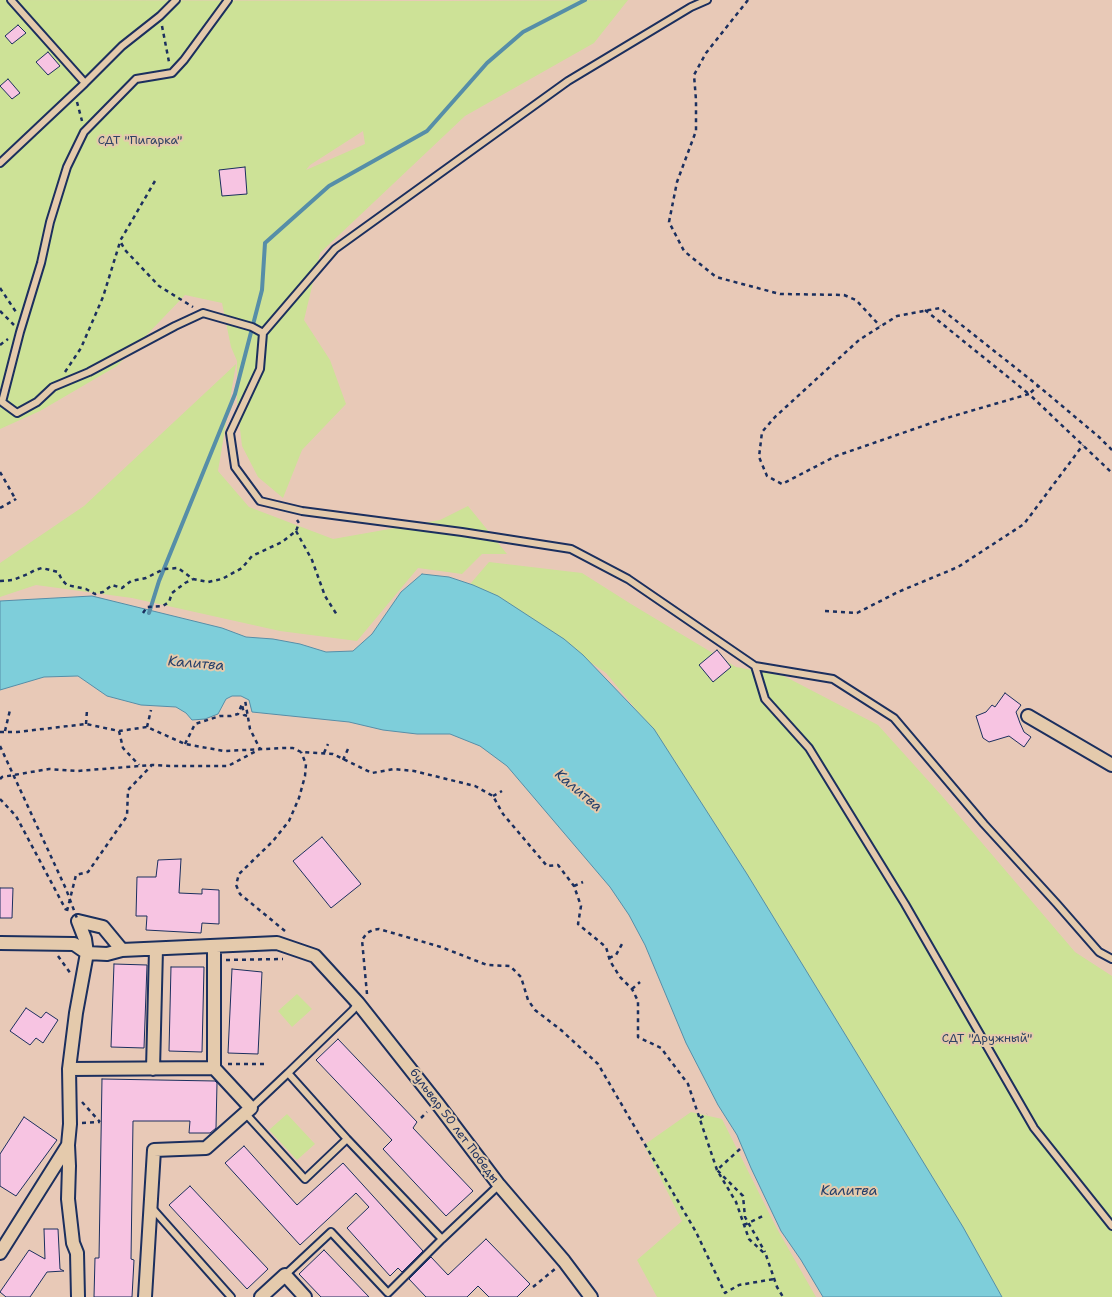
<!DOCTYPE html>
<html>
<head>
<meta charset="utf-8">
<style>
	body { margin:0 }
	canvas { display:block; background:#e8c9b7 }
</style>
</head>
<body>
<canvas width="1112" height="1297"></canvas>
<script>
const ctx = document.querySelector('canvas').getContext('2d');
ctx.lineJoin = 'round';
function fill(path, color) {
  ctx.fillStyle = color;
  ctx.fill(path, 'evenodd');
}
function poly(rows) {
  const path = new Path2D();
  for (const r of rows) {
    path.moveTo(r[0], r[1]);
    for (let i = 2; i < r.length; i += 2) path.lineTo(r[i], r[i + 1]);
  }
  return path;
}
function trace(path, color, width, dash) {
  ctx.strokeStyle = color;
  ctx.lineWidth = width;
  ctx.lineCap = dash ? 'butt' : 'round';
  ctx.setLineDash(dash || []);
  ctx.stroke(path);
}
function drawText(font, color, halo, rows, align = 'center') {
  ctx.font = font + ' "Shantell Sans",sans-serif';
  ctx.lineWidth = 4;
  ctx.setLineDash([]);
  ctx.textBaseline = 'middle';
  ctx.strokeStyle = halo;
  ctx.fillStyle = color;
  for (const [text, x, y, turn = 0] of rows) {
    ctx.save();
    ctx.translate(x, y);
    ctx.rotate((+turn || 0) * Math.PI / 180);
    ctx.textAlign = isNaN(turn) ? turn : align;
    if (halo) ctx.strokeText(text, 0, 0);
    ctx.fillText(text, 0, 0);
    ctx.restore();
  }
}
fill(poly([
	[0,0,433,1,628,0,594,43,465,116,320,253,304,320,330,360,346,404,302,450,283,498,258,477,242,446,237,403,237,361,231,347,222,303,185,295,117,366,40,411,0,429],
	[363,131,365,144,306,170,310,165],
	[236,364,218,471,249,507,333,539,440,520,468,506,507,554,482,554,462,574,418,568,357,641,280,631,132,598,36,585,0,597,0,563,84,506],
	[489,562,582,573,631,604,736,667,784,676,878,725,942,796,1075,952,1112,976,1112,1297,984,1297,904,1151,845,1034,723,837,652,729,606,673,508,606,465,590],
	[297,994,312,1009,292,1027,278,1011],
	[691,1112,722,1119,776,1227,816,1297,657,1297,637,1260,682,1221,644,1145],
	[287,1114,315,1144,297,1160,269,1130]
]), '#cde297');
const water = poly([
	[422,574,449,577,473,585,498,596,564,639,583,655,654,729,747,874,963,1227,1002,1297,823,1297,801,1260,781,1231,751,1168,737,1135,718,1105,686,1043,645,945,629,915,610,887,507,766,480,746,450,734,417,734,383,730,349,722,252,712,249,700,241,696,232,696,226,699,218,714,205,719,192,720,186,713,176,707,141,705,107,696,78,676,44,677,0,690,0,601,92,596,222,628,246,637,273,639,300,644,326,652,353,651,372,634,401,592,422,574]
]);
fill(water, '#7eceda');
trace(water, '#568ea8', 1);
trace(poly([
	[149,613,159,581,235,394,262,290,265,243,329,186,427,131,487,63,523,32,585,0]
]), '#568ea8', 4);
const building = poly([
	[18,25,26,33,12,44,5,36,18,25],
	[48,52,60,66,48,75,36,62,48,52],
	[8,79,20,93,12,99,0,86,8,79],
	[245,167,247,194,222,196,219,170,245,167],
	[717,650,731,667,713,682,699,665,717,650],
	[1005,693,1021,705,1016,712,1020,723,1024,732,1031,737,1024,747,1009,736,989,742,983,738,976,716,986,712,992,705,995,707,1005,693],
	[322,837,361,884,331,908,293,861,322,837],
	[181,859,179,893,202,894,202,889,219,890,219,924,202,923,201,933,146,930,147,916,136,916,137,877,156,877,158,860,181,859],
	[0,888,13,888,12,918,0,918,0,888],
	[114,964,147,965,144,1048,111,1047,114,964],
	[171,967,204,967,202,1052,169,1051,171,967],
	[232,969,262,972,258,1054,228,1053,232,969],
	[26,1008,41,1018,46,1012,58,1020,43,1043,36,1038,30,1045,10,1031,26,1008],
	[338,1039,417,1122,413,1128,473,1191,446,1216,383,1149,392,1140,316,1060,338,1039],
	[102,1079,215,1081,217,1083,216,1128,210,1133,189,1133,190,1121,133,1121,131,1259,134,1260,132,1297,94,1297,95,1258,99,1258,102,1079],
	[24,1117,57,1140,16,1196,0,1186,0,1154,24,1117],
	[244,1146,297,1205,343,1163,423,1251,402,1272,398,1268,390,1276,347,1228,369,1207,356,1193,300,1245,225,1163,244,1146],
	[190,1186,268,1269,247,1289,169,1205,190,1186],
	[44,1229,58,1229,60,1269,64,1271,47,1272,30,1297,6,1297,0,1292,29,1250,45,1259,44,1229],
	[486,1239,530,1284,517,1297,489,1297,478,1286,467,1297,426,1297,409,1279,431,1257,448,1275,486,1239],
	[324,1250,369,1297,321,1297,299,1274,324,1250]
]);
fill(building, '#f7c4e2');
trace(building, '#1b2f5e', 1);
const service = poly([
	[11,0,85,83],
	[228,0,184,60,172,73,136,79,84,132,67,167,50,222,41,263,20,332,2,402,17,413,37,402,53,387,89,372,175,326,203,313,252,327,263,333,260,369,230,433,235,467,260,501,302,511,462,532,571,549,628,579,755,666,833,679,894,718,984,824,1057,904,1099,952,1112,959],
	[0,163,85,83,122,46,160,16,176,0],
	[263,333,335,249,568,81,691,7,707,0],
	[755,666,765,699,809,748,905,904,1034,1128,1112,1226],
	[288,1073,353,1010,358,1003],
	[251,1108,288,1073,347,1139,442,1239,388,1293,331,1232,285,1275],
	[245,1113,305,1179,347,1139],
	[152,1208,231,1297],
	[442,1239,499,1185]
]);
const minor = poly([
	[1028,716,1112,765],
	[78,921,103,927,122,950,277,943,315,956,358,1003,437,1103,499,1185,564,1261,591,1297],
	[0,943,74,944,87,953,107,954,122,950],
	[214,1068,214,947],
	[69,1069,214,1068,251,1108,206,1148,154,1150,145,1297],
	[153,1069,156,949],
	[0,1253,68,1145],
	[78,1297,77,1253,73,1243,68,1199,69,1166,68,1145,70,1124,69,1069,76,1013,87,953,85,939,78,921],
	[261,1297,285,1275,305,1297]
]);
trace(service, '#1b2f5e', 10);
trace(minor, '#1b2f5e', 16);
trace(poly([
	[748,0,706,53,694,75,696,100,696,131,677,182,669,222,684,251,716,277,780,294,844,295,856,300,880,326],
	[162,26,169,62],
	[77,102,82,121],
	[155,181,120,241,125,250,159,286,193,307],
	[0,288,16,312],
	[925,310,1029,394,1038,386],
	[0,311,14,325],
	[0,345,8,339],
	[65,372,81,348,103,297,120,242],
	[1112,450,1099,437,1036,384,940,308,897,316,859,340,775,417,762,432,759,457,767,476,782,484,836,456,943,419,1029,394,1112,473],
	[0,472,16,500],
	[0,508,16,499],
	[296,531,312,560,325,596,337,615],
	[0,581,13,580,28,574,35,570,42,568,58,572,62,580,67,585,86,589,95,594,103,592,112,585,122,588,131,581,146,578,164,569,178,568,193,579,208,582,222,579,242,568,252,556,282,542,296,531,299,523,297,520],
	[825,611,857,613,898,592,958,567,1024,524,1083,445],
	[143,613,147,607,163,606,169,602,172,593,185,583,193,579],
	[86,724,87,710],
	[147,727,151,710],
	[5,731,10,710],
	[119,731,123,748,139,765],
	[0,732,17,732,86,724,119,731,147,727,185,744,224,751,284,748,293,748,301,752,333,754,372,773,394,769,414,771,475,786,493,796,503,814,547,866,558,865,574,886,581,906,578,924,606,947,610,961,620,977,632,989,638,1001,638,1037,661,1048,688,1084,717,1170,736,1202,749,1239,766,1255,777,1287,783,1297],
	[185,744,195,724,220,716,231,716,238,714,242,704,244,715,248,716],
	[324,753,328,744],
	[343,760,348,749],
	[0,779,2,777,49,769,77,771,152,765,170,766,228,766,260,749,250,729,245,700],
	[493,796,502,791],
	[0,799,16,816,66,910],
	[574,886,583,882],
	[67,911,76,875,88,872,127,816,128,790,152,765],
	[285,931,240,894,236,885,239,874,273,841,289,821,299,798,305,776,306,764,301,752],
	[58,956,71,974],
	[609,958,616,955,622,944],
	[226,960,283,959],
	[632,989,640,982],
	[367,994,362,940,367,933,373,930,379,929,441,947,487,965,510,966,521,977,528,1000,535,1010,561,1030,598,1064,696,1232,725,1293,739,1285,774,1279],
	[228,1064,268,1064],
	[82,1102,100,1122],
	[421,1118,427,1112],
	[700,1118,707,1114],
	[82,1123,100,1122],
	[740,1149,717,1170,743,1196,745,1217,765,1252],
	[744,1225,763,1216],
	[533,1287,555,1269]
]), '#1b2f5e', 2.5, [4, 4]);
trace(service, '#e4caac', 6);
trace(minor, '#e4caac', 12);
trace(poly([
	[0,746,66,889,78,921]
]), '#1b2f5e', 2.5, [4, 4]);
drawText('12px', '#2d4164', '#e4caac', [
	["СДТ \"Пигарка\"",140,141],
	["СДТ \"Дружный\"",987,1039]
]);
drawText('12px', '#1b2f5e', '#e4caac', [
	["бульвар 50 лет Победы",454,1126,53]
]);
drawText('italic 14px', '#253f6a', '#e4caac', [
	["Калитва",196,664,5],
	["Калитва",578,791,40],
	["Калитва",849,1191]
]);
</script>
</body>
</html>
